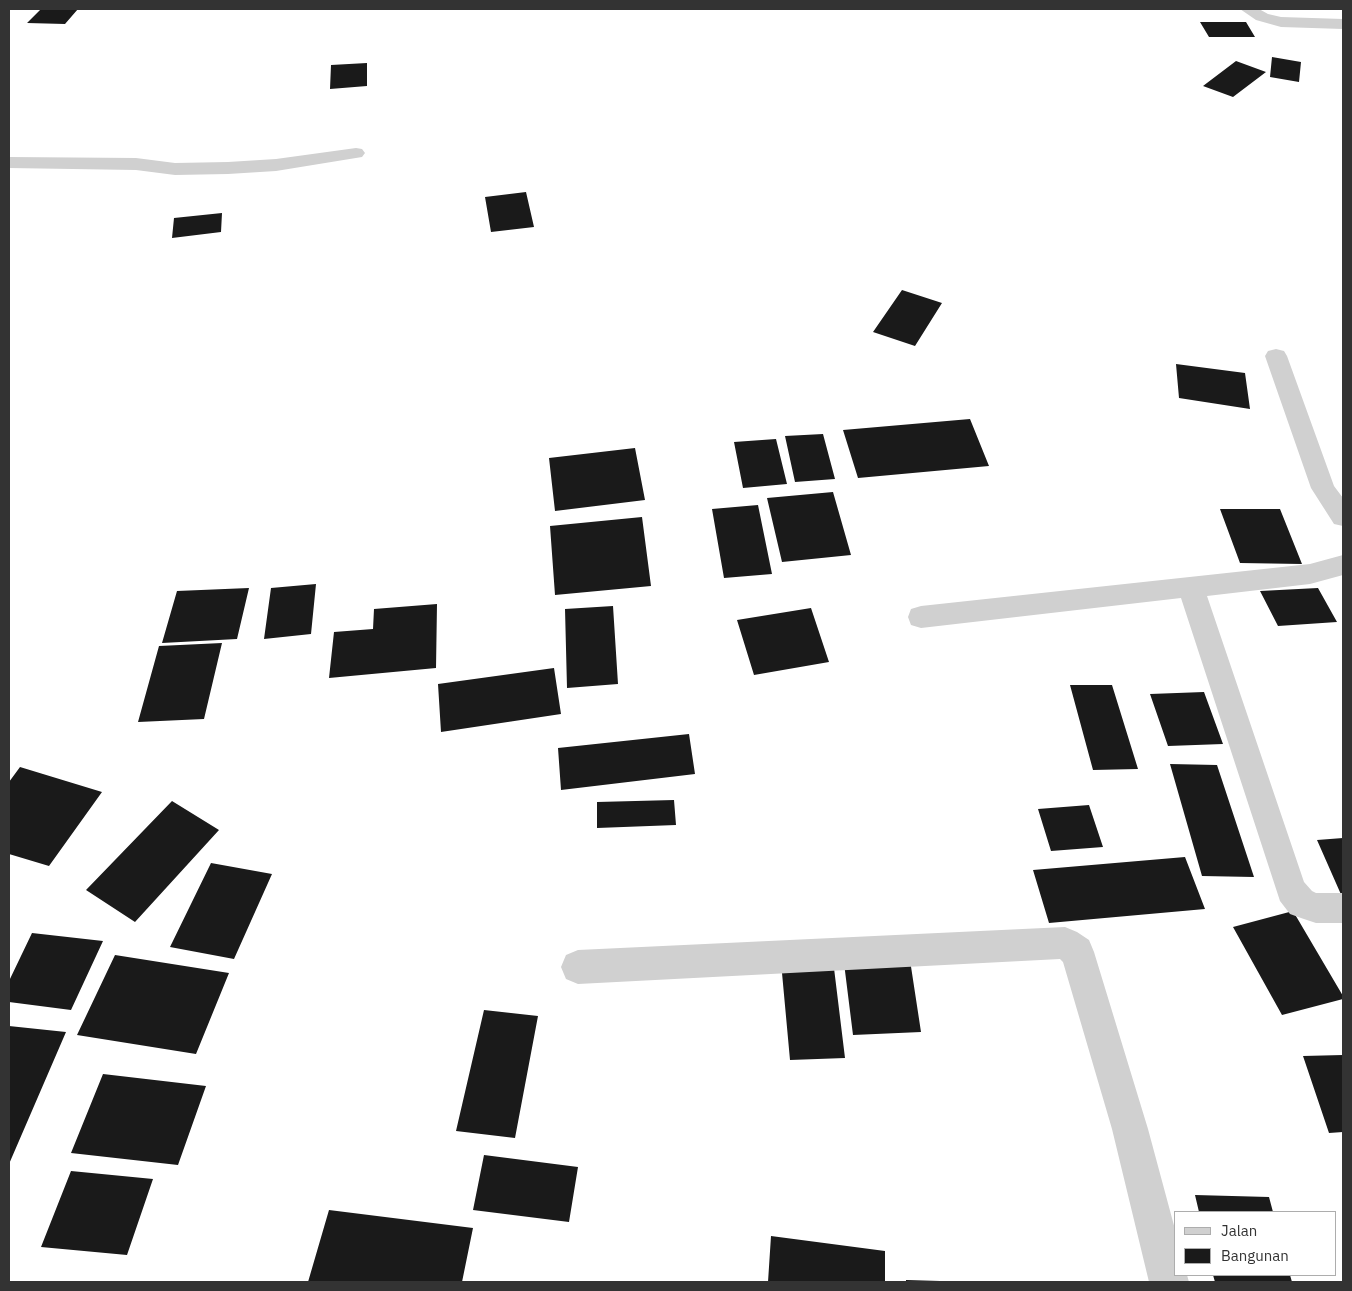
<!DOCTYPE html>
<html>
<head>
<meta charset="utf-8">
<style>
	body { margin:0 }
	#map { position:relative; width:1352px; height:1291px; overflow:hidden; background:#fff; font-family:"IBM Plex Sans",sans-serif }
	canvas { display:block }
	.frame { position:absolute; inset:0; border:10px solid #333; pointer-events:none }
	.legend { position:absolute; left:1174px; top:1211px; width:162px; height:65px; box-sizing:border-box; background:#fff; border:1px solid #adadad; margin:0; padding:6px 9px; list-style:none; font-size:15px; color:#333 }
	.legend li { display:flex; align-items:center; gap:10px; height:25px }
	.legend b { width:25px; border:1px solid #adadad }
</style>
</head>
<body>
<div id="map">
<canvas width="1352" height="1291"></canvas>
<div class="frame"></div>
<ul class="legend">
<li><b style="height:6px;background:#d0d0d0"></b>Jalan</li>
<li><b style="height:14px;background:#1a1a1a"></b>Bangunan</li>
</ul>
</div>
<script>
const ctx = document.querySelector('canvas').getContext('2d');
ctx.lineJoin = 'round';
function fill(path, color) {
  ctx.fillStyle = color;
  ctx.fill(path, 'evenodd');
}
function poly(rows) {
  const path = new Path2D();
  for (const r of rows) {
    path.moveTo(r[0], r[1]);
    for (let i = 2; i < r.length; i += 2) path.lineTo(r[i], r[i + 1]);
  }
  return path;
}
fill(poly([
	[41,9,78,9,65,24,27,23],
	[1200,22,1246,22,1255,37,1209,37],
	[1272,57,1301,62,1299,82,1270,77],
	[1236,61,1266,72,1233,97,1203,86],
	[367,63,367,86,330,89,331,65],
	[526,192,534,227,491,232,485,197],
	[222,213,221,232,172,238,174,218],
	[902,290,942,303,915,346,873,332],
	[1176,364,1245,373,1250,409,1179,398],
	[970,419,989,466,858,478,843,430],
	[823,434,835,479,795,482,785,436],
	[776,439,787,484,743,488,734,442],
	[635,448,645,500,555,511,549,458],
	[833,492,851,555,782,562,767,498],
	[758,505,772,574,724,578,712,509],
	[1220,509,1280,509,1302,564,1240,563],
	[642,517,651,586,555,595,550,526],
	[316,584,311,634,264,639,271,588],
	[249,588,237,639,162,643,177,591],
	[1318,588,1337,622,1278,626,1260,591],
	[437,604,436,668,329,678,334,632,373,629,374,609],
	[613,606,618,684,567,688,565,609],
	[811,608,829,662,754,675,737,620],
	[222,643,204,719,138,722,159,646],
	[554,668,561,714,441,732,438,684],
	[1070,685,1112,685,1138,769,1093,770],
	[1204,692,1223,744,1168,746,1150,694],
	[689,734,695,774,561,790,558,748],
	[1170,764,1217,765,1254,877,1202,876],
	[20,767,102,792,49,866,9,854,9,782],
	[674,800,676,825,597,828,597,802],
	[172,801,219,830,135,922,86,890],
	[1089,805,1103,847,1051,851,1038,809],
	[1343,838,1343,899,1317,840],
	[1185,857,1205,909,1049,923,1033,870],
	[211,863,272,874,234,959,170,947],
	[1293,911,1343,996,1343,999,1282,1015,1233,927],
	[32,933,103,941,71,1010,9,1002,9,981],
	[115,955,229,973,196,1054,77,1035],
	[833,960,845,1058,790,1060,781,962],
	[910,960,921,1032,853,1035,844,963],
	[484,1010,538,1016,515,1138,456,1131],
	[9,1026,66,1032,9,1164],
	[1343,1055,1343,1132,1329,1133,1303,1056],
	[103,1074,206,1086,178,1165,71,1153],
	[484,1155,578,1167,569,1222,473,1210],
	[71,1171,153,1179,127,1255,41,1247],
	[1195,1195,1269,1197,1273,1212,1199,1212],
	[329,1210,473,1228,462,1282,308,1282],
	[771,1236,885,1251,885,1282,768,1282],
	[1213,1275,1290,1275,1292,1282,1215,1282],
	[906,1280,940,1281,940,1282,906,1282]
]), '#1a1a1a');
fill(poly([
	[1240,9,1259,9,1268,14,1281,17,1343,19,1343,29,1281,27,1256,20,1240,9],
	[356,148,362,149,365,153,362,157,276,171,228,174,175,175,136,170,9,168,9,157,136,158,175,163,228,162,276,159,356,148],
	[1276,349,1284,351,1287,356,1334,486,1343,498,1343,526,1334,524,1311,488,1265,356,1268,351,1276,349],
	[1343,555,1343,575,1310,584,1207,596,1304,882,1312,891,1316,893,1343,893,1343,923,1316,923,1301,918,1290,914,1280,901,1181,598,921,628,911,625,908,617,911,609,921,606,1310,564,1343,555],
	[1065,927,1077,932,1089,940,1094,952,1148,1129,1176,1233,1176,1275,1187,1275,1189,1282,1149,1282,1112,1129,1063,962,1060,959,578,984,566,979,561,967,566,955,578,950,1065,927]
]), '#d0d0d0');
</script>
</body>
</html>
